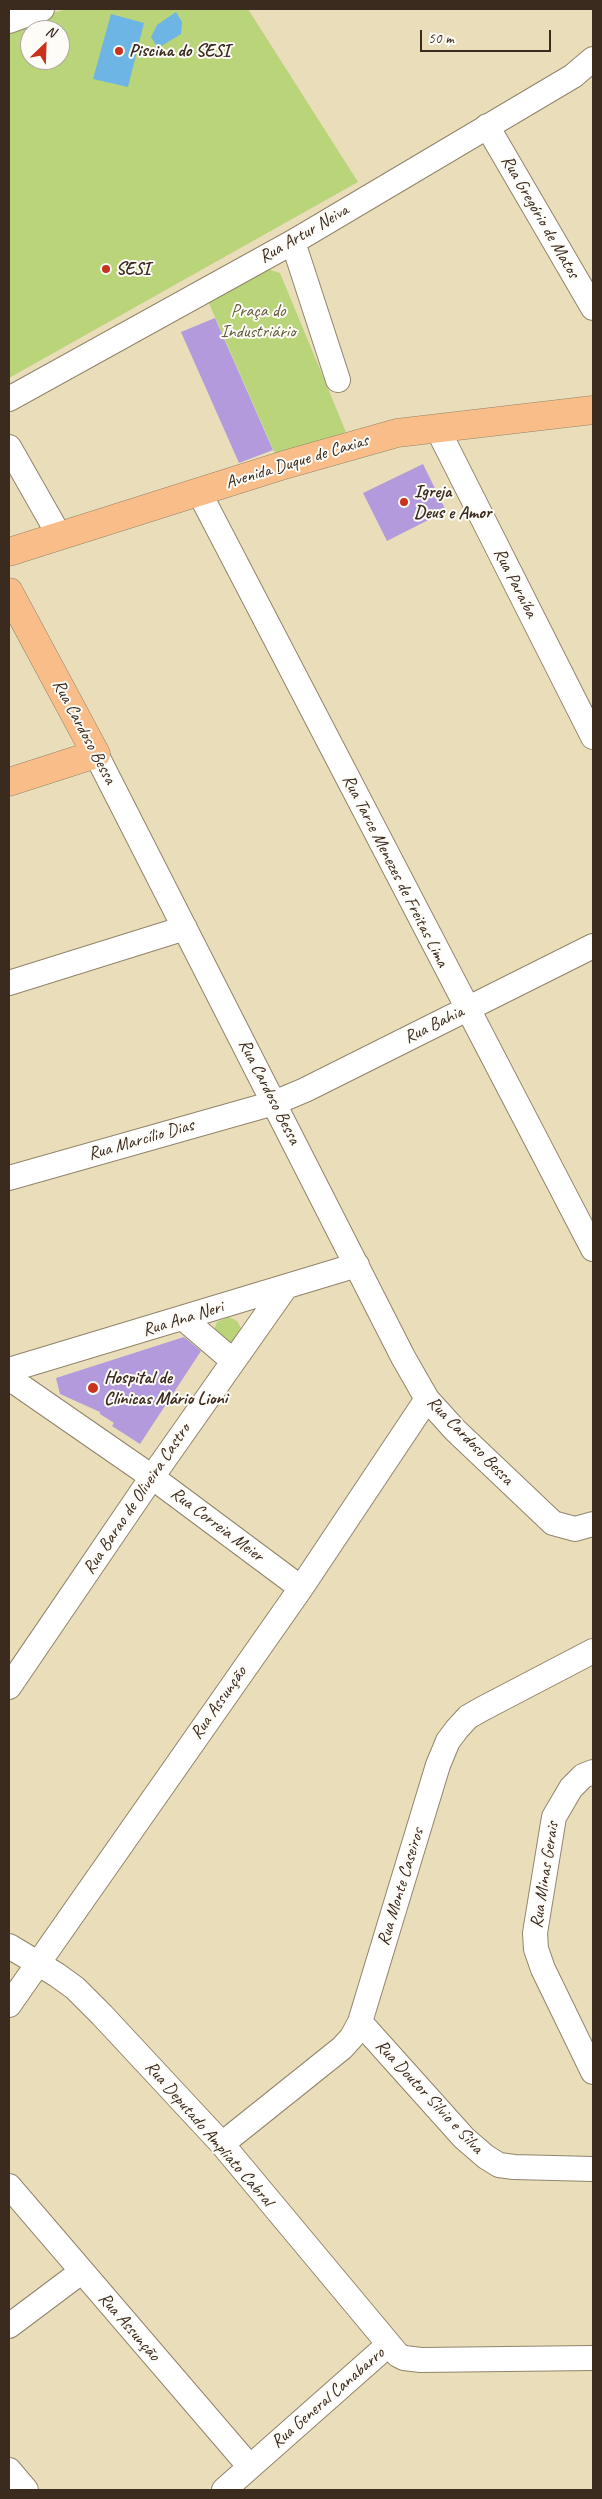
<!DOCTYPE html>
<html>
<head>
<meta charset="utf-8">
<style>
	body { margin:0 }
	#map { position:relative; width:602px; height:2499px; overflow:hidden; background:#e9deb9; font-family:Caveat,sans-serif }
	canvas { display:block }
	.frame { position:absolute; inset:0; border:10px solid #3b2a1e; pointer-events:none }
	.north { position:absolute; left:20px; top:20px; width:50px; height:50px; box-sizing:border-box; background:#fdfcf7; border:1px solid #afa8a0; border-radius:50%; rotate:24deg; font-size:14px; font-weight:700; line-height:20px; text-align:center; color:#3b2a1e }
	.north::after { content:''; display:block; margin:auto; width:18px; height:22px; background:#c8321e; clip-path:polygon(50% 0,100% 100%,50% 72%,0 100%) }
	.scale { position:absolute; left:420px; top:30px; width:131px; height:22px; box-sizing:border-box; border:2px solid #3b2a1e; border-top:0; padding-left:6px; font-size:15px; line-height:18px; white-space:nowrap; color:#3b2a1e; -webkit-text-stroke:4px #fdfcf7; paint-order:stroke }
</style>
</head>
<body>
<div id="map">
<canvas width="602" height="2499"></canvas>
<div class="frame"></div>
<div class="north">N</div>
<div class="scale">50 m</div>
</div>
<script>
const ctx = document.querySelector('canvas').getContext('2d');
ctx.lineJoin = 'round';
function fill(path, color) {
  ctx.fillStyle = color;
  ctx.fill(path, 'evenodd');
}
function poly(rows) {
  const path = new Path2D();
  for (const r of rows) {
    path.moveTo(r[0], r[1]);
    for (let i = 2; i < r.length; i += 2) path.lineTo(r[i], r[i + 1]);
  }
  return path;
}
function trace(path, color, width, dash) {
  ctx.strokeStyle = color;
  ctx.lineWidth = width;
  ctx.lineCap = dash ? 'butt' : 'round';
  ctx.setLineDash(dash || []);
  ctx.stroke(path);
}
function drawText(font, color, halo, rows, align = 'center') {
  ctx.font = font + ' Caveat,sans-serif';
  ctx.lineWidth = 4;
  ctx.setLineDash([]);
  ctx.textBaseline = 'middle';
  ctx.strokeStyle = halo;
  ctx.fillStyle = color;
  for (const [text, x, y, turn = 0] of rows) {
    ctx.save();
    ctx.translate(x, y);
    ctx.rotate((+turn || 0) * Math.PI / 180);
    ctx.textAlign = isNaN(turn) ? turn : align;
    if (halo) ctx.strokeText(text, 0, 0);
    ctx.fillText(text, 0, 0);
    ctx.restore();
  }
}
fill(poly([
	[68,9,248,9,358,182,9,378,9,29,27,19],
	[30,30,60,30,60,60,30,60],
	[268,269,280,273,346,432,277,458,208,301],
	[229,1317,237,1321,241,1328,240,1333,233,1343,229,1344,214,1330,217,1322]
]), '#bad47a');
fill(poly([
	[176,12,182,22,181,34,158,48,151,37,157,25],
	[111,14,144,23,128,87,93,79]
]), '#6db5e4');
fill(poly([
	[215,318,273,450,239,463,181,332],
	[423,464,446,511,387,541,363,493],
	[184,1337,201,1351,140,1444,112,1426,114,1423,100,1414,100,1412,60,1394,56,1378]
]), '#b29add');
const minor = poly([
	[9,21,42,9],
	[487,126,593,308],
	[293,242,338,380],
	[9,399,293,242,573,76,593,59],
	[437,428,593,737],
	[9,447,59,535],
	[199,492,593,1249],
	[96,754,403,1357,427,1399,455,1430,553,1523,575,1529,593,1524],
	[9,983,185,928],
	[9,1178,274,1103,305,1090,593,946],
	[184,1319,233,1361],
	[9,1370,357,1265],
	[9,1378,152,1477,301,1588],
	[9,1687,152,1477,285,1288],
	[593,1772,583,1776,571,1788,554,1817,535,1933,536,1949,543,1969,593,2072],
	[9,1946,57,1975,75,1988,102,2015,222,2144,398,2355,404,2358,421,2360,593,2358],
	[9,2005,301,1588,427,1399],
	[360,2022,464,2138,486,2157,499,2165,514,2167,593,2169],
	[222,2144,342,2048,352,2037,360,2022,438,1765,448,1741,457,1729,468,1717,482,1709,593,1651],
	[9,2186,250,2467],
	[9,2326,81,2272],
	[9,2470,26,2490],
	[224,2490,388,2345]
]);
const major = poly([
	[9,552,284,465,397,433,593,410],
	[9,592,96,754,9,782]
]);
trace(minor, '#92846c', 26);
trace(major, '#92846c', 29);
trace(minor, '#fff', 24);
trace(major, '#f8bd88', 28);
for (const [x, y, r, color] of [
	[119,51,5,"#c8321e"],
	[106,269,5,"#c8321e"],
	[404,502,5,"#c8321e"],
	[93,1388,6,"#c8321e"]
]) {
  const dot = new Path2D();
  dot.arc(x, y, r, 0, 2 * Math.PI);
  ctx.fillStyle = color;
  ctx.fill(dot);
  trace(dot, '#fdfcf7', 2);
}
drawText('bold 18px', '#3b2a1e', '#fdfcf7', [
	["Piscina do SESI",129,51],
	["SESI",116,269],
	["Igreja",414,492],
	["Deus e Amor",414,513],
	["Hospital de",104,1378],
	["Clínicas Mário Lioni",104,1399]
], 'left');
drawText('18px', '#3b2a1e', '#fdfcf7', [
	["Rua Gregório de Matos",540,217,60],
	["Rua Artur Neiva",304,234,-30],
	["Avenida Duque de Caxias",297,462,-17],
	["Rua Paraíba",515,583,63],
	["Rua Cardoso Bessa",84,732,62],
	["Rua Tarce Menezes de Freitas Lima",395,871,63],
	["Rua Bahia",434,1025,-26],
	["Rua Cardoso Bessa",269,1092,63],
	["Rua Marcílio Dias",141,1140,-16],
	["Rua Ana Neri",183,1319,-17],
	["Rua Cardoso Bessa",470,1441,46],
	["Rua Barao de Oliveira Castro",137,1499,-56],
	["Rua Correia Meier",217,1525,37],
	["Rua Assunção",219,1703,-55],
	["Rua Minas Gerais",545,1875,-81],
	["Rua Monte Caseiros",401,1887,-73],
	["Rua Doutor Silvio e Silva",429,2097,47],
	["Rua Deputado Ampliato Cabral",209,2134,49],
	["Rua Assunção",129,2327,49],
	["Rua General Canabarro",328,2398,-41]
]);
drawText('18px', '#615d3a', '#fdfcf7', [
	["Praça do",258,311],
	["Industriário",258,332]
]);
</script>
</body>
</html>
